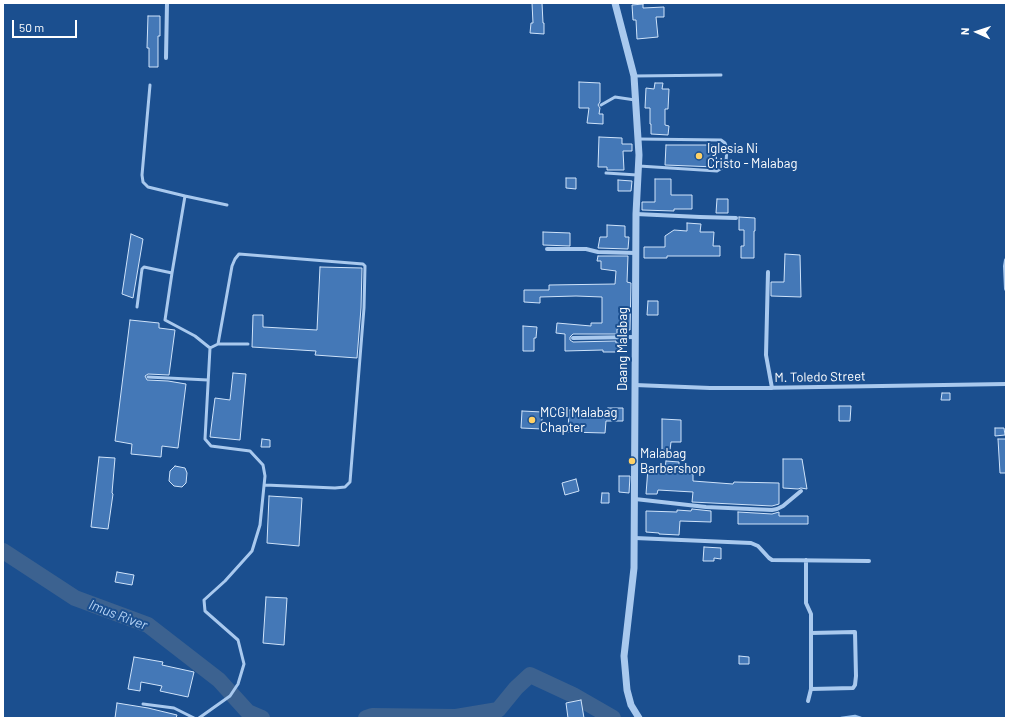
<!DOCTYPE html>
<html>
<head>
<meta charset="utf-8">
<style>
	body { margin:0 }
	#map { position:relative; width:1009px; height:721px; overflow:hidden; background:#1b4f8f; font-family:Barlow,sans-serif }
	canvas { display:block }
	.frame { position:absolute; inset:0; border:4px solid #fff; pointer-events:none }
	.north { position:absolute; left:957px; top:12px; width:40px; height:40px; -webkit-text-stroke:3px #1b4f8f; paint-order:stroke; rotate:273deg; font-size:11px; font-weight:700; line-height:16px; text-align:center; color:#fff }
	.north::after { content:''; display:block; margin:auto; width:14px; height:18px; background:#fff; clip-path:polygon(50% 0,100% 100%,50% 72%,0 100%) }
	.scale { position:absolute; left:12px; top:20px; width:65px; height:18px; box-sizing:border-box; border:2px solid #fff; border-top:0; padding-left:5px; font-size:12px; line-height:14px; white-space:nowrap; color:#fff; -webkit-text-stroke:3px #1b4f8f; paint-order:stroke }
</style>
</head>
<body>
<div id="map">
<canvas width="1009" height="721"></canvas>
<div class="frame"></div>
<div class="north">N</div>
<div class="scale">50 m</div>
</div>
<script>
const ctx = document.querySelector('canvas').getContext('2d');
ctx.lineJoin = 'round';
function poly(rows) {
  const path = new Path2D();
  for (const r of rows) {
    path.moveTo(r[0], r[1]);
    for (let i = 2; i < r.length; i += 2) path.lineTo(r[i], r[i + 1]);
  }
  return path;
}
function trace(path, color, width, dash) {
  ctx.strokeStyle = color;
  ctx.lineWidth = width;
  ctx.lineCap = dash ? 'butt' : 'round';
  ctx.setLineDash(dash || []);
  ctx.stroke(path);
}
function fill(path, color) {
  ctx.fillStyle = color;
  ctx.fill(path, 'evenodd');
}
function drawText(font, color, halo, rows, align = 'center') {
  ctx.font = font + ' Barlow,sans-serif';
  ctx.lineWidth = 4;
  ctx.setLineDash([]);
  ctx.textBaseline = 'middle';
  ctx.strokeStyle = halo;
  ctx.fillStyle = color;
  for (const [text, x, y, turn = 0] of rows) {
    ctx.save();
    ctx.translate(x, y);
    ctx.rotate((+turn || 0) * Math.PI / 180);
    ctx.textAlign = isNaN(turn) ? turn : align;
    if (halo) ctx.strokeText(text, 0, 0);
    ctx.fillText(text, 0, 0);
    ctx.restore();
  }
}
trace(poly([
	[841,718,855,716,861,718]
]), '#9cc4f0', 2.5);
trace(poly([
	[3,551,75,598,148,625,219,680,248,712,262,718],
	[366,718,372,716,456,717,498,710,516,688,530,675,573,695,613,718]
]), '#3c6290', 16);
const building = poly([
	[532,3,542,3,543,23,544,23,544,34,530,33,531,23,533,23,532,3],
	[643,4,643,8,664,7,664,17,656,17,658,37,637,39,636,20,633,20,632,5,643,4],
	[148,16,160,16,160,36,158,36,158,67,149,67,149,48,147,48,148,16],
	[579,82,600,83,600,102,598,105,600,108,599,114,603,114,603,124,587,123,589,108,579,108,579,82],
	[655,83,663,83,662,89,669,89,668,109,665,109,665,125,669,126,668,135,651,134,651,124,650,124,650,108,645,108,646,88,654,89,655,83],
	[599,137,622,138,622,144,632,144,632,151,623,151,624,170,607,170,607,167,598,167,599,137],
	[666,145,717,145,716,167,665,165,666,145],
	[566,178,576,178,576,189,566,188,566,178],
	[655,179,671,179,671,195,692,195,692,209,674,209,674,211,642,210,642,202,655,202,655,179],
	[618,180,632,181,631,191,618,191,618,180],
	[717,199,728,199,728,213,716,213,717,199],
	[739,217,755,218,755,231,754,231,754,258,741,258,741,246,744,246,744,230,739,230,739,217],
	[687,223,701,224,700,232,714,232,713,246,720,246,720,256,667,256,667,258,644,258,644,247,665,247,665,236,674,230,687,231,687,223],
	[607,225,625,226,625,237,629,237,628,249,598,248,600,237,607,237,607,225],
	[543,232,570,233,570,246,543,245,543,232],
	[131,234,143,239,133,298,122,294,131,234],
	[785,254,800,255,801,297,771,296,771,282,784,282,785,254],
	[598,256,628,256,627,282,631,283,630,330,617,329,617,334,573,334,570,337,570,340,573,342,616,341,616,343,619,343,619,352,603,352,603,350,565,351,565,334,556,333,557,323,591,326,591,323,602,323,602,297,576,296,540,297,540,303,524,302,524,290,549,290,549,285,615,284,616,271,601,269,601,261,597,261,598,256],
	[320,267,362,268,361,308,357,358,315,355,316,351,252,347,253,315,263,315,263,327,317,330,320,267],
	[648,301,658,301,658,315,647,315,648,301],
	[130,320,159,323,159,328,175,330,169,375,148,374,145,376,147,380,168,381,186,384,178,448,162,446,161,457,131,454,132,444,115,441,130,320],
	[523,326,537,327,536,338,534,338,534,351,523,351,523,326],
	[233,373,246,374,240,440,210,437,215,398,230,400,233,373],
	[942,393,950,393,950,400,941,400,942,393],
	[839,406,851,406,850,421,839,421,839,406],
	[608,408,623,408,623,421,606,421,605,433,568,432,569,410,608,411,608,408],
	[522,411,542,412,542,429,521,428,522,411],
	[662,419,681,420,681,442,671,442,670,450,662,450,662,419],
	[995,428,1004,428,1005,435,995,436,995,428],
	[262,439,270,440,270,447,261,447,262,439],
	[998,439,1006,439,1006,473,1000,473,998,439],
	[99,457,115,458,112,493,113,494,108,529,91,527,99,457],
	[783,459,802,459,807,489,801,488,798,489,783,488,783,459],
	[666,461,679,462,679,473,693,474,693,481,733,484,734,482,779,483,779,504,772,506,692,502,693,492,658,490,657,494,646,494,648,468,665,468,666,461],
	[175,466,185,468,187,473,186,483,182,487,174,486,169,481,170,471,175,466],
	[619,476,630,476,629,493,619,492,619,476],
	[576,479,579,491,565,495,562,483,576,479],
	[602,493,609,493,609,503,601,503,602,493],
	[269,496,302,498,299,546,267,543,269,496],
	[692,509,711,511,711,522,680,521,679,535,659,534,659,533,646,532,646,511,677,512,677,510,691,511,692,509],
	[738,512,772,514,779,512,779,516,808,516,808,524,738,524,738,512],
	[704,547,721,548,721,559,714,558,714,561,703,561,704,547],
	[117,572,134,575,132,585,115,582,117,572],
	[266,597,287,598,284,645,263,643,266,597],
	[739,656,749,657,749,664,739,664,739,656],
	[134,657,163,662,162,665,194,672,188,697,160,691,162,686,141,682,140,691,128,689,134,657],
	[581,700,584,718,568,718,566,703,581,700],
	[117,703,148,708,177,715,176,718,115,718,117,703]
]);
fill(building, '#4478b7');
trace(building, '#cfe3fa', 1);
trace(poly([
	[634,76,721,75],
	[150,85,142,175,143,182,148,187,185,196],
	[601,105,615,97,635,100],
	[639,139,721,140,725,143,727,148,726,162,722,168,717,171,639,166],
	[606,173,637,175],
	[172,273,185,196,227,205],
	[137,307,142,269,144,267,172,273,165,320,195,336,210,348,205,439,211,446,250,451,263,465,265,476,260,525,252,551,225,581,204,600,205,611,238,640,244,664,238,684,230,696,199,718],
	[218,344,248,344],
	[210,348,218,344,232,266,235,259,239,254,363,264,365,266,364,308,350,482,345,487,335,488,265,485],
	[148,377,208,380],
	[143,704,174,708,194,718]
]), '#a9c9ee', 3);
trace(poly([
	[166,58,167,3],
	[636,214,700,217,736,218],
	[547,249,586,249,598,252,636,253],
	[1006,260,1005,266,1006,289],
	[768,272,766,355,772,388],
	[573,338,635,337],
	[635,385,710,388,757,388,1006,384],
	[635,499,706,507,772,510,777,509,783,506,801,491],
	[635,538,751,543,758,546,769,558,772,560,869,561],
	[806,560,806,603,811,614,811,689,808,701],
	[811,633,855,632,856,676,855,685,853,688,811,689]
]), '#a9c9ee', 4);
trace(poly([
	[615,3,634,76,639,155,636,214,634,568,624,656,627,690,631,705,639,718]
]), '#a9c9ee', 7);
for (const [x, y, r, color] of [
	[699,156,4,"#ffd166"],
	[532,420,4,"#ffd166"],
	[632,461,4,"#ffd166"]
]) {
  const dot = new Path2D();
  dot.arc(x, y, r, 0, 2 * Math.PI);
  ctx.fillStyle = color;
  ctx.fill(dot);
  trace(dot, '#1b4f8f', 1.5);
}
drawText('13px', '#fff', '#1b4f8f', [
	["Iglesia Ni",707,149],
	["Cristo - Malabag",707,164],
	["MCGI Malabag",540,413],
	["Chapter",540,428],
	["Malabag",640,454],
	["Barbershop",640,469]
], 'left');
drawText('13px', '#fff', '#1b4f8f', [
	["Daang Malabag",623,349,-90],
	["M. Toledo Street",820,377,-1]
]);
drawText('italic 14px', '#b5d3f5', '#1b4f8f', [
	["Imus River",118,615,21]
]);
</script>
</body>
</html>
